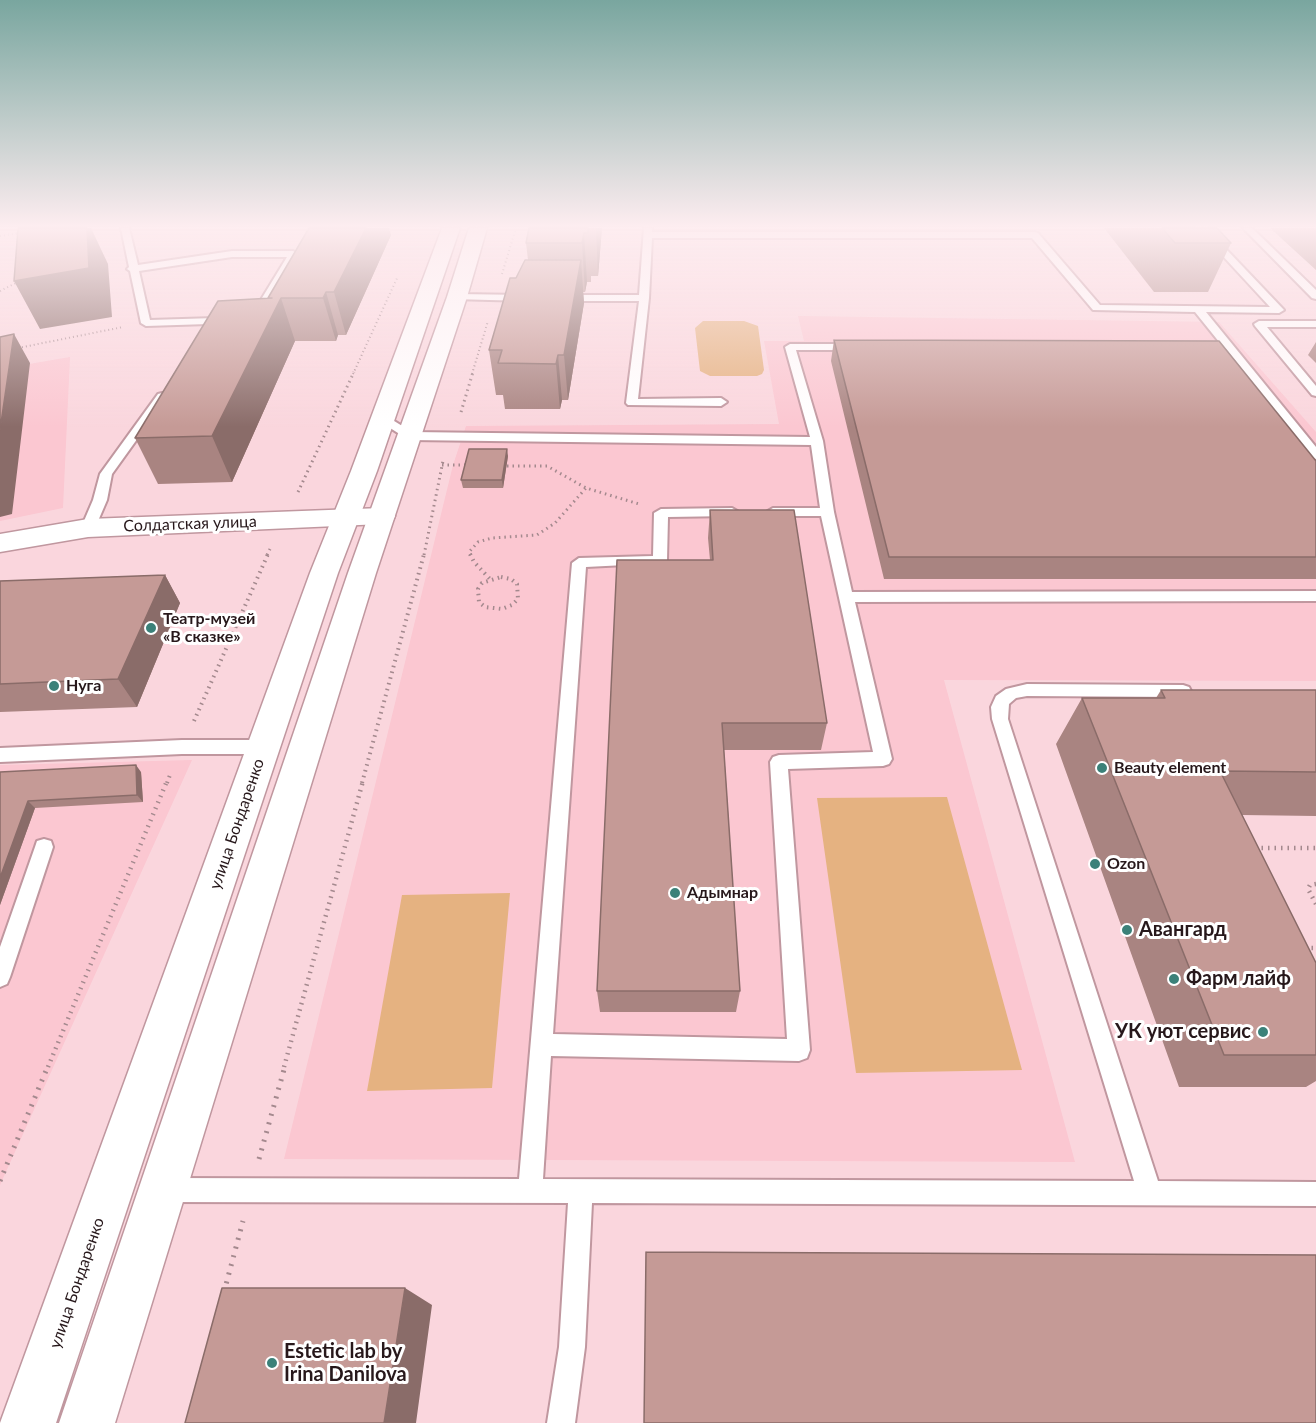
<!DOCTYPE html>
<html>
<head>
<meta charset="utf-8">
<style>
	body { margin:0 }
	canvas { display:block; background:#fad6dd }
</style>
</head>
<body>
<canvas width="1316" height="1423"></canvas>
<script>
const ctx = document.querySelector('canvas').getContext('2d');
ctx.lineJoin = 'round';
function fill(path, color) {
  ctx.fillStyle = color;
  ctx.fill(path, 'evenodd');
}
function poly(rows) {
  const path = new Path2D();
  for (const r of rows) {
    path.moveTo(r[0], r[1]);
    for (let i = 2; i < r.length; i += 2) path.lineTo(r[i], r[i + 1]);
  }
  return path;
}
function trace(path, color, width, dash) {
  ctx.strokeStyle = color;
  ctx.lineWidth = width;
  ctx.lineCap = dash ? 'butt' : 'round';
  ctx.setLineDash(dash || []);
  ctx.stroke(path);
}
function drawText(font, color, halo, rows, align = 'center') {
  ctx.font = font + ' Lato,sans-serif';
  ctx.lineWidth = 6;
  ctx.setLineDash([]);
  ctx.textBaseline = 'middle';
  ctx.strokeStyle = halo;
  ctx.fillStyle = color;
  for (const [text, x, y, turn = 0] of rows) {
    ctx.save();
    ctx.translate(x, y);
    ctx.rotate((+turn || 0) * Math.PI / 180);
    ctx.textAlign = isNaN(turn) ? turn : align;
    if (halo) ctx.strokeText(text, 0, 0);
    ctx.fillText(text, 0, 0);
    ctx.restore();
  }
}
fill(poly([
	[798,316,1219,322,1316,432,1316,681,944,680,1075,1162,284,1159,453,465,466,426,779,424,764,341,804,341],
	[70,357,63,508,0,521,0,369],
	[192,760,0,1185,0,765]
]), '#fbc7d1');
fill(poly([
	[703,321,744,321,758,326,764,370,762,374,757,376,710,376,700,371,695,328],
	[947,797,1022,1070,856,1073,817,798],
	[510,893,492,1088,367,1091,402,895]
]), '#e5b281');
const service = poly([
	[121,228,129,228,138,265,232,251,293,251,298,254,261,316,256,319,251,316,287,257,232,257,139,271,150,320,215,318,220,321,213,333,209,334,204,331,208,324,146,326,141,323,130,271,127,269,129,267,121,228],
	[644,228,652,228,652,232,1035,232,1038,233,1100,305,1270,307,1197,228,1206,228,1284,310,1279,313,1206,312,1316,447,1316,459,1312,458,1226,349,1197,348,1197,344,1201,343,1220,343,1195,312,1093,310,1032,238,652,238,649,298,638,399,721,398,727,402,721,406,628,405,626,403,639,301,561,301,556,298,561,295,639,295,644,228],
	[1243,228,1252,228,1316,290,1316,299,1312,298,1243,228],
	[457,294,526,295,531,298,526,301,453,299,453,295,457,294],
	[1259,321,1316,321,1316,327,1267,327,1316,386,1316,396,1312,395,1255,326,1254,324,1259,321],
	[790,344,855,344,860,347,855,350,796,350,823,441,834,512,852,592,1316,591,1316,601,855,602,892,759,889,764,883,766,788,769,810,1050,807,1058,799,1061,551,1056,543,1179,1134,1181,992,719,991,707,996,696,1006,689,1027,684,1183,685,1189,687,1191,691,1189,695,1183,697,1027,696,1016,698,1009,704,1008,719,1158,1181,1316,1182,1316,1206,592,1203,585,1347,575,1423,547,1423,559,1347,568,1203,165,1202,157,1198,153,1190,157,1182,165,1178,519,1179,572,563,579,558,653,556,654,513,661,509,732,508,739,512,732,516,668,517,667,560,665,563,586,567,553,1034,787,1039,770,762,773,757,779,755,873,752,821,516,773,516,766,512,773,508,820,508,811,445,409,440,376,419,382,415,386,416,412,432,810,437,785,347,790,344],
	[162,393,168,396,112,474,107,500,95,528,93,531,83,531,81,528,93,500,100,474,158,394,162,393],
	[182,740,264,740,270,742,273,747,270,752,264,754,182,754,0,762,0,748,182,740],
	[44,839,51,841,53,847,10,977,7,984,0,987,0,947,35,847,37,841,44,839]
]);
const minor = poly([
	[382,508,392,510,395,516,392,522,382,524,88,537,0,552,0,534,88,519,382,508]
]);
const tertiary = poly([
	[442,228,460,228,377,471,338,573,56,1423,0,1423,310,573,351,471,442,228],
	[469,228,487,228,467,297,376,573,115,1423,59,1423,348,573,447,297,469,228]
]);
trace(service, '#c0979f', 4);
trace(minor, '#c0979f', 3);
trace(tertiary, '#c0979f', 3);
trace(poly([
	[0,236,20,233],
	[502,274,516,228],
	[0,291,18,282],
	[18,348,123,327],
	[353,374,398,276],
	[472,374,488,321]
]), '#a4898e', 2, [1, 3]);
trace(poly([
	[461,412,473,372],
	[442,465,467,465],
	[507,466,547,466,586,488,639,504],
	[298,492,354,372],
	[267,555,270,549],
	[424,555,443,461],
	[471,555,469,552,478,542,492,538,537,535,555,523,586,488]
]), '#a4898e', 3, [1.5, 4]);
trace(poly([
	[470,554,474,562,490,579],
	[501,577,511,579,517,584,518,599,512,605,502,609,485,607,479,602,478,589,482,583,501,577],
	[194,721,268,554],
	[167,783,170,775],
	[362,783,424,554]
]), '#a4898e', 4, [1.5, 4.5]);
trace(poly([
	[1255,848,1316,848],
	[1316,884,1310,885,1308,889,1316,904],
	[1305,948,1316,948],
	[48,1067,167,781],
	[284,1067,363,781]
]), '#a4898e', 4.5, [1.5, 5]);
trace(poly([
	[259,1159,285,1066],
	[0,1181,48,1066],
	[224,1292,243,1221]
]), '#a4898e', 5, [2, 7]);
fill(service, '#fff');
fill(minor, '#fff');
fill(tertiary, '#fff');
fill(poly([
	[529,228,602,228,598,276,591,276,591,282,587,282,585,292,583,292,584,303,568,400,562,400,560,409,505,409,503,395,496,395,489,350,516,278,528,260,526,243],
	[1104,228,1217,228,1231,243,1208,292,1154,292],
	[1270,228,1316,228,1316,270],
	[391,235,346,335,338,335,336,341,295,341,232,482,158,484,135,438,268,298],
	[834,340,1316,461,1316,579,884,579,831,361],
	[1316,342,1316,363,1308,355],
	[508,456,503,488,463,488,461,480],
	[710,510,827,723,821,750,724,750,740,991,736,1012,600,1012,597,991,710,560,708,538],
	[165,575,180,603,137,707,0,712,0,581],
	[1161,690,1316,690,1316,816,1242,815,1316,963,1316,1081,1306,1087,1179,1087,1056,744,1082,698,1156,698],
	[0,772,141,772,143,802,35,808,0,905]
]), '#a98481');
fill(poly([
	[87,228,91,228,108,264,112,317,40,329,14,281],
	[366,228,389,228,391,235,346,335,334,292],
	[596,228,602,228,598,276],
	[584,233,587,282,585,292,582,243],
	[581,260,584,303,568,400,564,355],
	[326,292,338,335,336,341,323,298],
	[281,298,295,341,232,482,212,436],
	[14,334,30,363,12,514,0,517,0,430],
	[558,355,562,400,560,409,556,364],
	[507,449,508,456,503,488,502,480],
	[165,575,180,603,137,707,118,679],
	[136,765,141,772,143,802,137,795],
	[28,801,35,808,0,905,0,878],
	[405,1288,432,1305,416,1423,384,1423]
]), '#8a6c69');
const building = poly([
	[18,228,87,228,89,268,14,281,18,228],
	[309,228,366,228,334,292,326,292,323,298,281,298,212,436,135,438,218,301,272,298,268,298,309,228],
	[529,228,588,228,588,233,584,233,582,243,526,243,529,228],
	[1162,228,1217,228,1231,243,1175,243,1162,228],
	[525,260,581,260,564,355,558,355,556,364,498,363,502,350,489,350,510,278,516,278,525,260],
	[14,334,0,430,0,337,14,334],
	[834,340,1219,341,1316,461,1316,557,889,557,834,340],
	[469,449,507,449,502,480,461,480,469,449],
	[710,510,794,510,827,723,722,723,740,991,597,991,617,560,713,560,710,510],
	[165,575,118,679,0,684,0,581,165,575],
	[1161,690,1316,690,1316,772,1220,771,1316,963,1316,1055,1224,1055,1082,698,1165,698,1161,690],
	[136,765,137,795,28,801,0,878,0,772,136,765],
	[646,1252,1316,1255,1316,1423,644,1423,646,1252],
	[222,1288,405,1288,384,1423,185,1423,222,1288]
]);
fill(building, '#c59a96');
trace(building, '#8a6c69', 1.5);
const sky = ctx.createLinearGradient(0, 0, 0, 427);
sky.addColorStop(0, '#79a69f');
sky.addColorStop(0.53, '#fdedf0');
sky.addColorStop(1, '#fdedf000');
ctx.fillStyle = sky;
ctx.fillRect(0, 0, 1316, 427);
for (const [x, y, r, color] of [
	[151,628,6,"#3b8179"],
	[54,686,6,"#3b8179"],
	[1102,768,6,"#3b8179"],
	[1095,864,6,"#3b8179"],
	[675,893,6,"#3b8179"],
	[1127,930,6,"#3b8179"],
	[1174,979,6,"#3b8179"],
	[1263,1032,6,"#3b8179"],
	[272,1363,6,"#3b8179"]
]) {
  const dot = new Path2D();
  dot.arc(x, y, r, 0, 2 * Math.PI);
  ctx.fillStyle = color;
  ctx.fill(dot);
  trace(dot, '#fff', 2);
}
drawText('16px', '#27181b', '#fff', [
	["Солдатская улица",190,524,-2],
	["улица Бондаренко",237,824,-71],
	["улица Бондаренко",77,1283,-71]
]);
drawText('bold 16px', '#27181b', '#fff', [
	["Театр-музей",163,619],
	["«В сказке»",163,637],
	["Нуга",66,686],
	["Beauty element",1114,768],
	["Ozon",1107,864],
	["Адымнар",687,893]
], 'left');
drawText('bold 20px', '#27181b', '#fff', [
	["Авангард",1139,930],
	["Фарм лайф",1186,979],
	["УК уют сервис",1251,1032,"right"],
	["Estetic lab by",284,1352],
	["Irina Danilova",284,1375]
], 'left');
</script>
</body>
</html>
